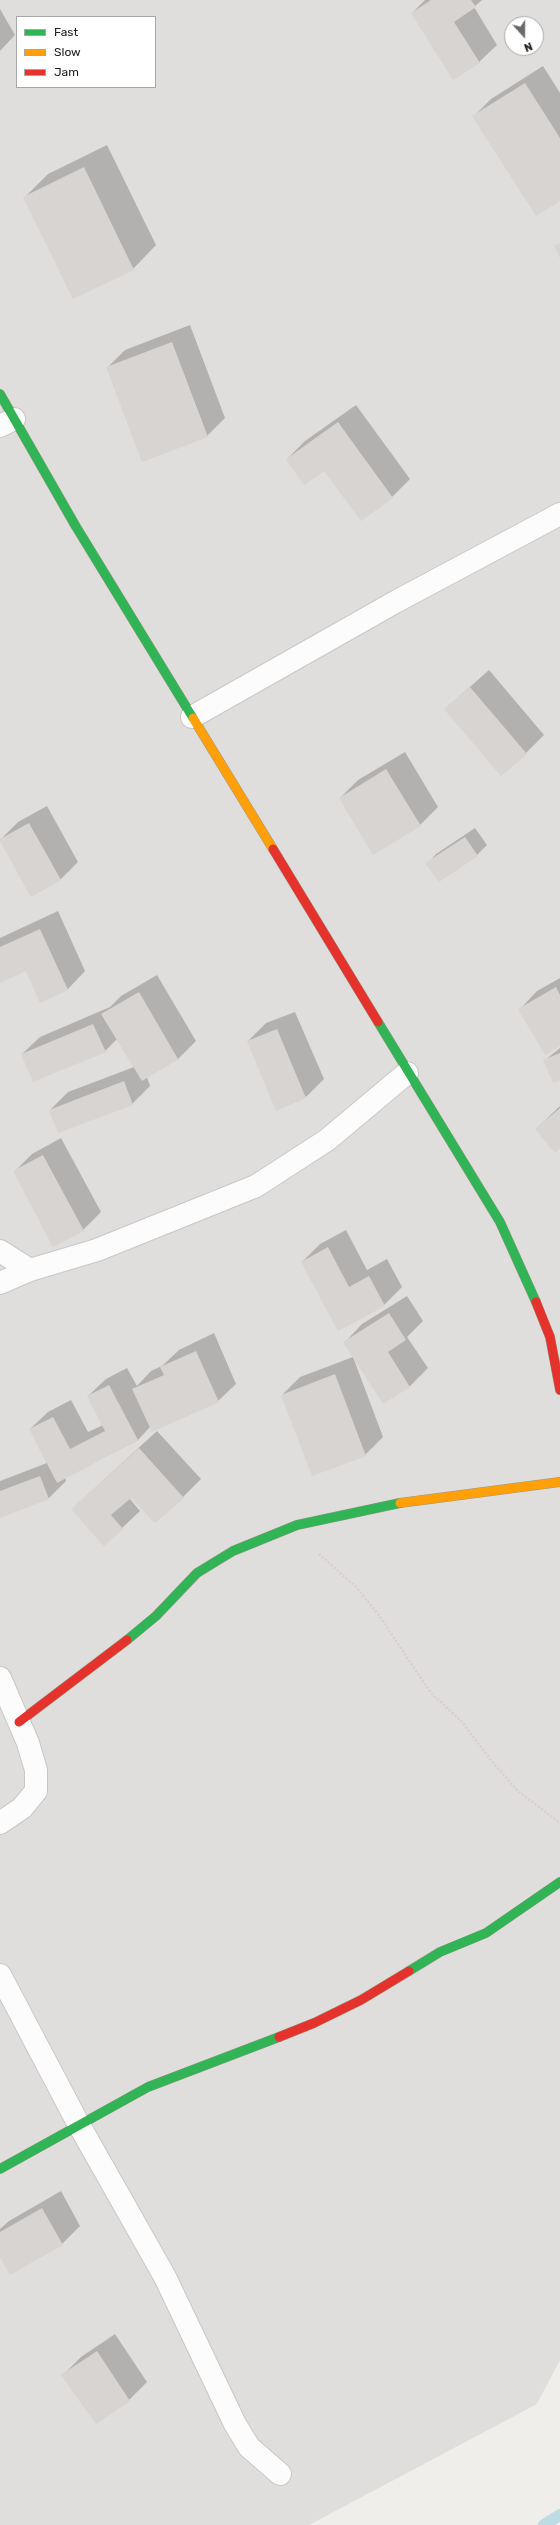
<!DOCTYPE html>
<html>
<head>
<meta charset="utf-8">
<style>
	body { margin:0 }
	#map { position:relative; width:560px; height:2525px; overflow:hidden; background:#f0eeeb; font-family:Rubik,sans-serif }
	canvas { display:block }
	.legend { position:absolute; left:16px; top:16px; width:140px; height:72px; box-sizing:border-box; background:#fff; border:1px solid #a7a7a7; margin:0; padding:5px 7px; list-style:none; font-size:12px; color:#222 }
	.legend li { display:flex; align-items:center; gap:8px; height:20px }
	.legend b { width:20px; border:1px solid #a7a7a7 }
	.north { position:absolute; left:504px; top:16px; width:40px; height:40px; box-sizing:border-box; background:#fff; border:1px solid #a7a7a7; border-radius:50%; rotate:159deg; font-size:11px; font-weight:700; line-height:16px; text-align:center; color:#222 }
	.north::after { content:''; display:block; margin:auto; width:14px; height:18px; background:#6a6968; clip-path:polygon(50% 0,100% 100%,50% 72%,0 100%) }
</style>
</head>
<body>
<div id="map">
<canvas width="560" height="2525"></canvas>
<ul class="legend">
<li><b style="height:5px;background:#30b455"></b>Fast</li>
<li><b style="height:5px;background:#ff9f0a"></b>Slow</li>
<li><b style="height:5px;background:#e5322d"></b>Jam</li>
</ul>
<div class="north">N</div>
</div>
<script>
const ctx = document.querySelector('canvas').getContext('2d');
ctx.lineJoin = 'round';
function fill(path, color) {
  ctx.fillStyle = color;
  ctx.fill(path, 'evenodd');
}
function poly(rows) {
  const path = new Path2D();
  for (const r of rows) {
    path.moveTo(r[0], r[1]);
    for (let i = 2; i < r.length; i += 2) path.lineTo(r[i], r[i + 1]);
  }
  return path;
}
function trace(path, color, width, dash) {
  ctx.strokeStyle = color;
  ctx.lineWidth = width;
  ctx.lineCap = dash ? 'butt' : 'round';
  ctx.setLineDash(dash || []);
  ctx.stroke(path);
}
fill(poly([
	[0,0,560,0,560,2360,537,2404,309,2525,0,2525],
	[17,17,155,17,155,87,17,87],
	[512,24,536,24,536,48,512,48]
]), '#dfdedc');
fill(poly([
	[425,0,482,0,474,7,497,45,479,62,412,13],
	[0,9,15,35,0,51],
	[543,66,560,93,560,200,473,117,491,99],
	[107,145,156,245,133,269,25,197,48,174],
	[190,325,225,418,207,436,107,368,125,350],
	[356,405,410,479,392,497,324,469,287,459,305,441],
	[489,670,544,735,526,753,445,709],
	[405,752,438,807,420,825,340,798,358,780],
	[47,806,78,862,60,880,0,840,18,822],
	[475,828,487,845,477,855,427,864,436,854],
	[58,911,85,971,68,989,40,1001,26,970,0,982,0,938],
	[157,975,196,1041,178,1059,147,1077,150,1086,132,1104,50,1110,68,1092,134,1067,117,1039,105,1051,22,1054,40,1037,110,1007,121,996],
	[560,978,560,1045,520,1009,537,991],
	[295,1012,324,1079,306,1097,248,1041,266,1023],
	[560,1048,560,1079,544,1061],
	[560,1106,560,1147,536,1129],
	[61,1138,101,1212,83,1230,14,1172,32,1154],
	[346,1230,367,1270,387,1259,402,1287,384,1305,338,1330,302,1262,320,1244],
	[407,1296,423,1321,407,1337,428,1368,410,1386,383,1402,345,1342,362,1324],
	[214,1333,236,1384,218,1401,150,1427,138,1440,65,1477,66,1481,48,1499,0,1517,0,1481,47,1463,30,1429,48,1412,71,1400,88,1432,103,1425,88,1396,106,1379,127,1368,137,1386,151,1371,162,1366,179,1350],
	[353,1357,383,1437,365,1455,282,1395,300,1377],
	[157,1431,201,1479,183,1497,155,1522,131,1496,129,1498,140,1511,122,1528,72,1509],
	[61,2191,80,2226,62,2244,0,2255,0,2229,9,2221],
	[115,2334,147,2382,129,2400,96,2423,63,2375,81,2357]
]), '#0003');
trace(poly([
	[544,2525,560,2515]
]), '#bfdbe3', 12);
fill(poly([
	[431,0,471,0,476,7,454,22,480,63,453,80,411,13],
	[525,83,560,138,560,201,536,216,472,116],
	[84,167,134,270,73,299,23,197],
	[560,243,560,258,554,246],
	[172,342,208,437,142,462,106,367],
	[338,422,393,498,361,521,324,471,304,485,286,459],
	[470,687,527,754,501,776,444,709],
	[386,769,421,826,373,855,339,798],
	[29,823,61,880,31,897,0,841,0,839],
	[465,837,478,856,439,882,425,863],
	[40,929,68,990,40,1003,26,971,0,983,0,947],
	[556,987,560,995,560,1046,545,1055,518,1009],
	[139,992,178,1059,142,1081,101,1014],
	[93,1024,106,1052,33,1082,21,1054],
	[277,1029,306,1098,276,1111,247,1041],
	[560,1053,560,1080,553,1083,543,1060],
	[124,1081,133,1105,58,1133,49,1110],
	[560,1108,560,1148,555,1153,535,1129],
	[43,1155,84,1231,53,1247,13,1171],
	[328,1247,349,1287,369,1276,385,1306,338,1331,301,1262],
	[389,1313,406,1340,388,1352,410,1387,383,1404,343,1342],
	[196,1351,219,1402,152,1432,132,1389,164,1375,160,1367],
	[335,1374,366,1456,312,1476,281,1395],
	[109,1385,138,1440,57,1483,29,1429,53,1417,70,1449,105,1431,87,1396],
	[139,1448,184,1498,155,1523,131,1498,111,1515,123,1529,104,1546,71,1509],
	[40,1476,49,1499,0,1518,0,1491],
	[42,2208,63,2245,10,2275,0,2257,0,2232],
	[97,2351,130,2401,96,2424,61,2375]
]), '#d7d4d2');
const street = poly([
	[0,426,14,419],
	[192,717,397,601,560,514],
	[0,1251,30,1270],
	[0,1283,30,1270,97,1250,256,1186,327,1140,407,1073],
	[0,1678,28,1743,36,1770,36,1791,22,1808,0,1823],
	[0,1975,79,2125,165,2277,235,2424,249,2447,280,2474]
]);
const fast = poly([
	[0,394,75,525,193,718],
	[378,1022,500,1222,536,1302],
	[127,1640,156,1616,197,1573,233,1551,297,1525,400,1503],
	[409,1971,440,1952,486,1933,560,1882],
	[0,2169,148,2087,279,2037]
]);
const slow = poly([
	[193,718,273,849],
	[400,1503,560,1482]
]);
const jam = poly([
	[273,849,378,1022],
	[536,1302,550,1337,560,1390],
	[19,1722,127,1640],
	[279,2037,314,2023,361,2000,409,1971]
]);
trace(street, '#c9c8c7', 24);
trace(fast, '#999a82', 10);
trace(slow, '#999a82', 10);
trace(jam, '#999a82', 10);
trace(poly([
	[319,1554,356,1587,378,1614,431,1693,462,1722,493,1763,518,1791,560,1823]
]), '#dccecd', 2.5, [2, 2]);
trace(street, '#fdfcfc', 22);
trace(fast, '#30b455', 9);
trace(slow, '#ff9f0a', 9);
trace(jam, '#e5322d', 9);
</script>
</body>
</html>
